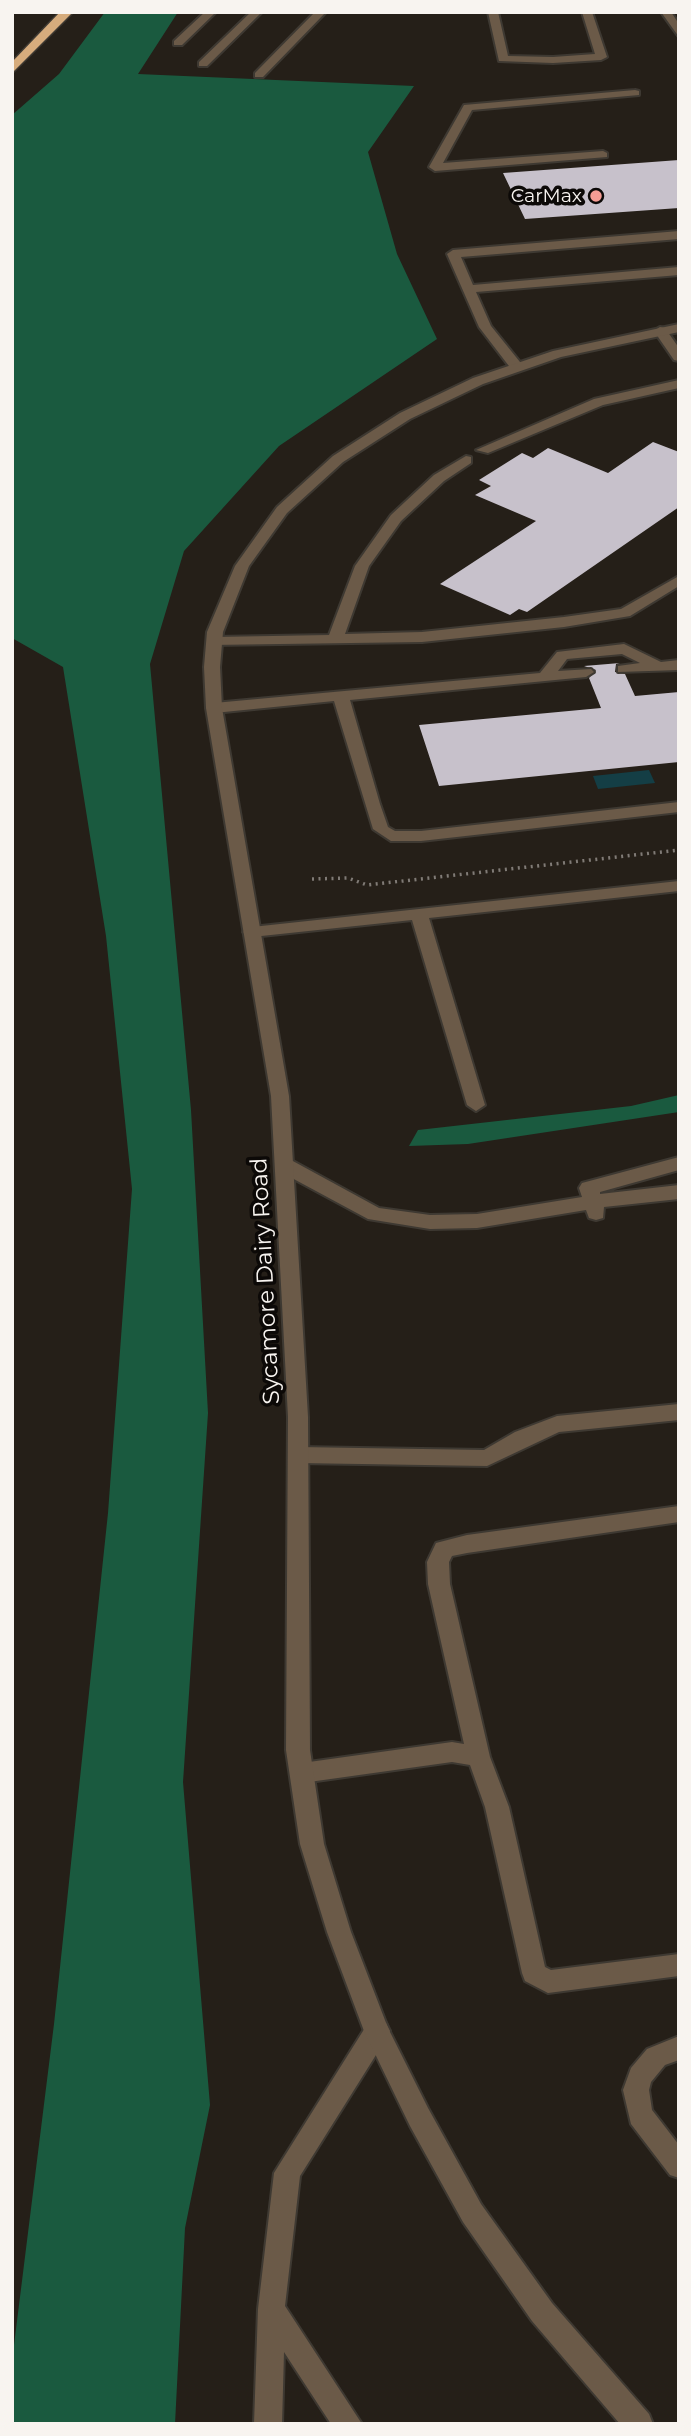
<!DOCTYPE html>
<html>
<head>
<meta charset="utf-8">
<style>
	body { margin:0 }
	#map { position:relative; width:691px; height:2436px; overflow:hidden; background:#251f18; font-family:Montserrat,sans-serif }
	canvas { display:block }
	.frame { position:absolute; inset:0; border:14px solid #f8f4f0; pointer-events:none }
</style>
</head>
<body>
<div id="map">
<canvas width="691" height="2436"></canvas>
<div class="frame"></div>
</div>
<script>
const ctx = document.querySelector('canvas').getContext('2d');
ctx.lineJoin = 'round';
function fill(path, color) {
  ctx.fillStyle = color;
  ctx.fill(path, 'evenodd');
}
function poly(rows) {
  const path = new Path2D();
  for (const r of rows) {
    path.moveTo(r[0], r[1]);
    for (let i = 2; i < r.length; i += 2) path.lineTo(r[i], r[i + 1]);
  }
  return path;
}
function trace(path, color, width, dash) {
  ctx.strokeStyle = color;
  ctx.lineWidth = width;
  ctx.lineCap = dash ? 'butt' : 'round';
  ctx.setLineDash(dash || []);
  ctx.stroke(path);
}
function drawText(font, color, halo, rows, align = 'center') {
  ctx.font = font + ' Montserrat,sans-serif';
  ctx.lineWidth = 7;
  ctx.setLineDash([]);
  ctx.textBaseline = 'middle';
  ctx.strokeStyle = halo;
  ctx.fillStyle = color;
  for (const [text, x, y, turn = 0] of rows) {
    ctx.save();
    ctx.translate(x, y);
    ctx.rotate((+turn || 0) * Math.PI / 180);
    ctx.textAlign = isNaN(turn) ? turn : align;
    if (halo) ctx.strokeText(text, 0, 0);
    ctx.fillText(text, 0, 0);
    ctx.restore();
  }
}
fill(poly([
	[105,12,178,12,138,74,414,86,368,152,397,254,437,339,279,446,184,551,150,664,191,1110,208,1413,183,1782,210,2105,185,2228,175,2424,12,2424,12,2361,54,2024,108,1513,132,1189,106,936,63,667,12,638,12,115,59,74],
	[679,1095,679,1112,468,1144,409,1146,418,1130,631,1106]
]), '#1a5a3f');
fill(poly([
	[649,770,655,783,598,789,593,776]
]), '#143e45');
fill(poly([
	[679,160,679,208,525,219,503,173],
	[653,442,679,452,679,507,527,612,519,609,510,615,440,584,536,521,475,495,491,486,479,480,522,453,533,458,548,448,608,473],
	[620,663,616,664,615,672,625,674,635,696,679,692,679,762,439,786,419,725,601,708,589,678,596,670,584,666]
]), '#c7c1cb');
const service = poly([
	[205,12,216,12,182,45,174,45,174,41,205,12],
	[251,12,262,12,207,66,199,66,199,62,251,12],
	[315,12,326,12,263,77,255,77,255,73,315,12],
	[488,12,498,12,508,56,553,57,595,54,582,12,592,12,607,57,601,60,553,63,499,61,488,12],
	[661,12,671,12,679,24,679,37,661,12],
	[635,90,639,91,639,95,472,110,443,163,603,151,607,153,607,157,435,171,429,167,464,105,635,90],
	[679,231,679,239,461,257,473,285,679,267,679,275,476,292,491,326,524,367,517,371,512,370,479,327,447,254,453,250,679,231],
	[660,327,665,328,679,348,679,361,674,360,654,331,660,327],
	[679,380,679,388,603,405,488,453,476,450,594,399,679,380],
	[466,456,471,457,471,463,444,481,401,521,369,566,345,634,422,632,564,617,621,609,679,576,679,586,630,616,564,627,422,642,210,645,207,642,215,637,329,635,355,566,391,515,434,475,466,456],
	[624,644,661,662,679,660,679,670,618,672,618,666,640,663,622,654,567,659,558,671,591,669,594,672,586,677,350,700,380,804,388,827,395,831,421,831,679,802,679,812,421,841,391,841,373,829,334,701,214,713,206,708,214,703,540,673,557,652,624,644],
	[679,881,679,891,429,918,485,1105,476,1111,467,1105,412,920,252,937,243,932,252,927,679,881],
	[679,1157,679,1170,600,1192,600,1194,679,1185,679,1199,604,1207,603,1218,596,1220,589,1218,586,1210,477,1228,430,1229,368,1219,277,1170,275,1165,277,1160,291,1160,379,1208,430,1215,477,1214,582,1197,579,1188,582,1183,679,1157],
	[679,1404,679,1420,559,1432,487,1466,298,1463,291,1461,288,1455,291,1449,298,1447,484,1450,515,1432,557,1416,679,1404],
	[679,1506,679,1522,467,1553,452,1556,449,1562,450,1584,490,1757,509,1807,545,1967,551,1970,679,1954,679,1976,548,1993,525,1981,522,1973,485,1807,470,1765,452,1762,302,1783,294,1780,290,1773,294,1766,302,1763,452,1742,464,1744,428,1584,427,1562,436,1543,467,1535,679,1506],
	[377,2020,386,2023,390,2031,386,2039,300,2176,285,2306,362,2424,331,2424,284,2352,282,2424,254,2424,258,2309,274,2173,368,2023,377,2020],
	[679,2036,679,2060,665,2065,651,2082,649,2090,652,2110,679,2145,679,2178,670,2175,631,2124,623,2090,631,2068,647,2049,679,2036]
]);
const tertiary = poly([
	[679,324,679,332,561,357,483,384,410,419,343,462,287,513,249,566,223,632,220,667,222,708,289,1096,308,1417,310,1750,324,1844,351,1932,388,2028,428,2108,481,2204,552,2303,649,2414,653,2424,620,2424,532,2321,463,2222,410,2126,364,2031,327,1932,300,1844,286,1750,288,1417,271,1096,206,708,204,667,207,632,235,566,277,507,333,456,400,413,473,378,553,351,679,324]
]);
const motorway = poly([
	[60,12,73,12,12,73,12,62,60,12]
]);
trace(service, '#3e3932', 4);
trace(tertiary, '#3e3932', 4);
trace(motorway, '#3e3932', 3);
trace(poly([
	[312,879,348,878,367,885,679,850]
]), '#807b76', 3.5, [2, 4.5]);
fill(service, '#6b5a48');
fill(tertiary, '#6b5a48');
fill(motorway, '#d6ac7d');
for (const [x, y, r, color] of [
	[596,196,7,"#f59c94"]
]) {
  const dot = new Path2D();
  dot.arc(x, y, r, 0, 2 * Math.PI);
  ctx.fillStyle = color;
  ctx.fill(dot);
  trace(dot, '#0c0907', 2.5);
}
drawText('19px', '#f8f4f0', '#0c0907', [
	["CarMax",582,196]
], 'right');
drawText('23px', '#f8f4f0', '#0c0907', [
	["Sycamore Dairy Road",266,1281,-93]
]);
</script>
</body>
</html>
